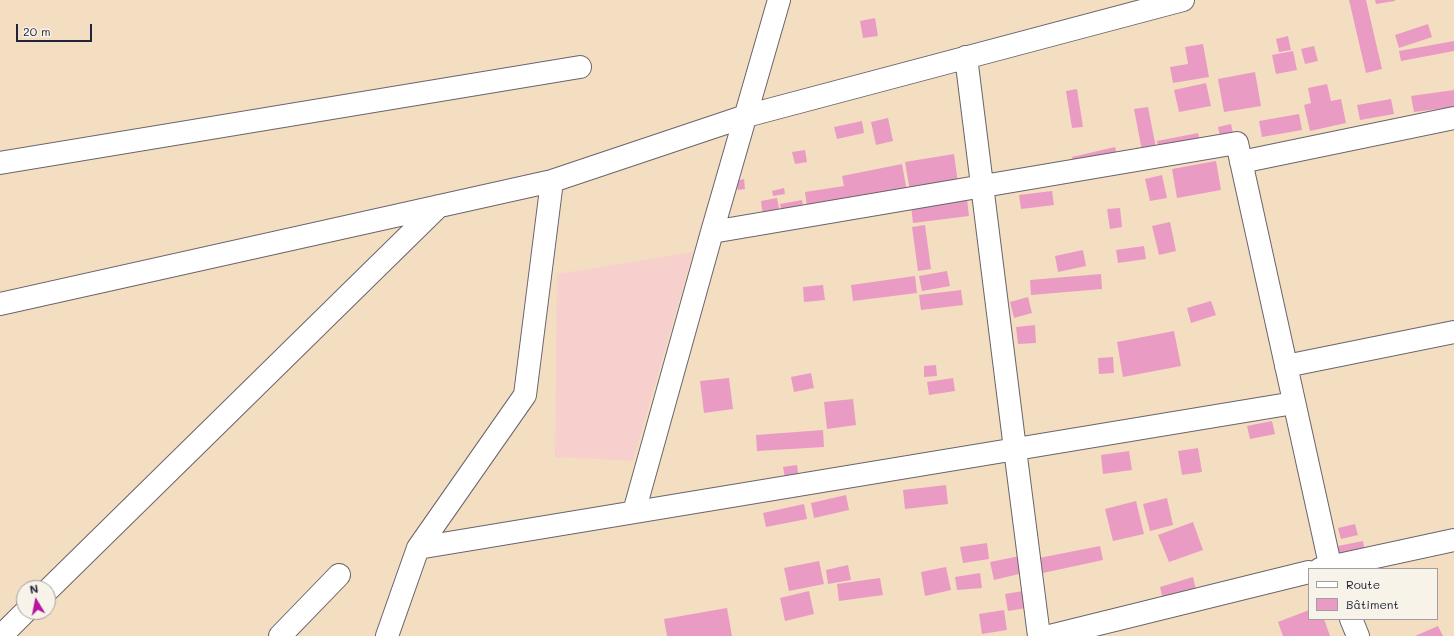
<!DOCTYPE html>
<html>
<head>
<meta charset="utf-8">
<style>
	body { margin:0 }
	#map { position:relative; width:1454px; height:636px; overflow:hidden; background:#f3dec2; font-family:Mali,sans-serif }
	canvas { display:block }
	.legend { position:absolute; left:1308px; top:568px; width:130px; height:52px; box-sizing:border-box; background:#f7f3e8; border:1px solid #a29fa3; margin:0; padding:5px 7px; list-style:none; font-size:12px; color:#22223b }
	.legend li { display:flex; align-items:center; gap:8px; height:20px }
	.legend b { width:20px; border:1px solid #a29fa3 }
	.north { position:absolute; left:16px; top:580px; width:40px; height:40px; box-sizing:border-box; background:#f7f3e8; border:1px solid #a29fa3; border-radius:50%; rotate:350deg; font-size:11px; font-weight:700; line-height:16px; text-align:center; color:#22223b }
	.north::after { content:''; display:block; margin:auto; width:14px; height:18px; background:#b5179e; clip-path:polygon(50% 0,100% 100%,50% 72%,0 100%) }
	.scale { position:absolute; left:16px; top:24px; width:76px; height:18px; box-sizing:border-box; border:2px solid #22223b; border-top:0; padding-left:5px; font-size:12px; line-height:14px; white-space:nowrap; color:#22223b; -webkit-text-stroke:3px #f7f3e8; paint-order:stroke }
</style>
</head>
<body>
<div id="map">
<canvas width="1454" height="636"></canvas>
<ul class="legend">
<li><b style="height:5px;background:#fff"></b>Route</li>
<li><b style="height:11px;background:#ea9bc4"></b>Bâtiment</li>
</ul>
<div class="north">N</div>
<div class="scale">20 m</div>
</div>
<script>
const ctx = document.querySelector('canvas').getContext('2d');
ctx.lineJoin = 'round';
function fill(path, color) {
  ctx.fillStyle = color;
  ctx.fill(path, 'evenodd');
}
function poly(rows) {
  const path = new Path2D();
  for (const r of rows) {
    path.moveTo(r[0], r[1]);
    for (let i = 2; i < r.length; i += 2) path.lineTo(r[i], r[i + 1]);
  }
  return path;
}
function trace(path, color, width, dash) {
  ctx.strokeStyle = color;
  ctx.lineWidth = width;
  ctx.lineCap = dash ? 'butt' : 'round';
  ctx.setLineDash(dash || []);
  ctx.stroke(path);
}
fill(poly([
	[693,252,633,461,555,457,557,274]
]), '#f7d0cd');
fill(poly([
	[1349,0,1366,0,1382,69,1366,73],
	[1375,0,1395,0,1395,1,1376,4],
	[875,18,878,36,863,38,860,21],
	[1428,24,1432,37,1399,48,1395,35],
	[1288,36,1291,50,1279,52,1276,39],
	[1454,41,1454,51,1401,61,1399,51],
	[1203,44,1209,77,1173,83,1170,67,1188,64,1185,47],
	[1314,46,1318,61,1305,64,1301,49],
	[1293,51,1297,70,1276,74,1272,55],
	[1255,72,1261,106,1224,112,1218,79],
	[1206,83,1211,106,1179,112,1174,90],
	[1327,84,1331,101,1341,99,1346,123,1310,131,1304,105,1311,103,1308,88],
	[1077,89,1083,127,1072,128,1066,91],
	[1454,90,1454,107,1414,112,1411,96],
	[1391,99,1394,114,1360,120,1357,105],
	[1148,107,1156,148,1142,151,1134,109],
	[1299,114,1302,130,1262,137,1259,121],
	[888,118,893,141,876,145,871,122],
	[862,121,864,133,837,139,834,127],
	[1231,124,1234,138,1221,141,1218,127],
	[1198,133,1201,145,1160,153,1157,141],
	[1115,147,1119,163,1075,173,1072,157],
	[805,150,807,162,795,164,792,152],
	[954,154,958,183,910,191,905,162],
	[1216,161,1221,190,1177,198,1172,169],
	[902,164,907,192,807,207,805,192,844,186,842,176],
	[1162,175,1167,198,1150,201,1145,179],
	[744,179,745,189,738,190,736,181],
	[784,188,785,194,773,196,772,191],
	[1052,191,1054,205,1021,209,1019,195],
	[777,198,780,213,763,216,761,201],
	[967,199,969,216,913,223,911,206],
	[802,200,804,210,782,214,780,204],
	[1120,208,1122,227,1110,229,1107,209],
	[1170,222,1176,251,1159,255,1152,226],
	[925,225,931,269,918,271,912,227],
	[1144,246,1146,259,1118,263,1116,250],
	[1083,250,1086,266,1058,272,1055,256],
	[947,271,950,286,922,291,919,276],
	[1101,274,1102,289,1031,295,1030,280],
	[915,276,917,293,853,301,851,285],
	[823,285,825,300,804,302,803,287],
	[961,290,963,305,921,310,919,295],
	[1028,297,1032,313,1014,318,1010,302],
	[1211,301,1216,315,1191,323,1187,308],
	[1035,325,1036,343,1018,344,1016,327],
	[1174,331,1181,366,1123,377,1117,342],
	[1113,357,1114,373,1099,374,1098,358],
	[936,365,937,376,924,377,924,366],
	[811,373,814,388,794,392,791,377],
	[729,378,733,409,704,413,700,381],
	[953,378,955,391,929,395,927,382],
	[853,399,856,425,827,429,824,402],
	[1272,421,1275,434,1250,439,1247,426],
	[823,430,824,447,757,451,756,435],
	[1198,448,1202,472,1182,475,1178,451],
	[1129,451,1132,470,1103,474,1101,455],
	[797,465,799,481,786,483,783,467],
	[946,485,948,504,905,509,903,490],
	[846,495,849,510,814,518,811,503],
	[1167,498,1173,525,1150,531,1143,504],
	[1136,501,1144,534,1113,541,1105,509],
	[804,504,807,519,766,527,763,513],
	[1193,522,1203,550,1169,562,1158,535],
	[1355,524,1358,535,1341,539,1338,528],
	[1363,541,1365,552,1340,556,1338,546],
	[987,543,989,559,963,563,960,547],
	[1100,546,1103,560,1043,573,1039,558],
	[1020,556,1023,573,994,580,990,562],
	[819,561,824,584,789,591,784,568],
	[848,565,851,580,828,584,826,570],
	[946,567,951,590,925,596,921,572],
	[980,573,982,588,957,590,955,577],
	[1193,577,1197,594,1164,603,1160,587],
	[880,578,883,595,839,601,837,584],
	[809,591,814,614,785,621,780,598],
	[1023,591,1026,608,1008,611,1005,594],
	[727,608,732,636,667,636,664,619],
	[1004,610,1007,630,982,634,979,614],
	[1309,610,1309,619,1324,619,1330,636,1283,636,1278,622],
	[1438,626,1443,636,1415,636]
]), '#ea9bc4');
const street = poly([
	[966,57,1015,449,1039,636],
	[1241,162,1454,118],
	[0,163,580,67],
	[712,232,1237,143,1331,569],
	[0,304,552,181,746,116,1183,0],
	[1286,366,1454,332],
	[634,512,712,232,779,0],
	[418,548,1294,403],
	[1320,569,1454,540],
	[48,590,439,206],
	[1351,619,1358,636],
	[1,636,25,612],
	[280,636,339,575],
	[387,636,418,548,525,395,552,181],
	[1050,636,1309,572]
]);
trace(street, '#6b646a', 24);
trace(street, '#fff', 22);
</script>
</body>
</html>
